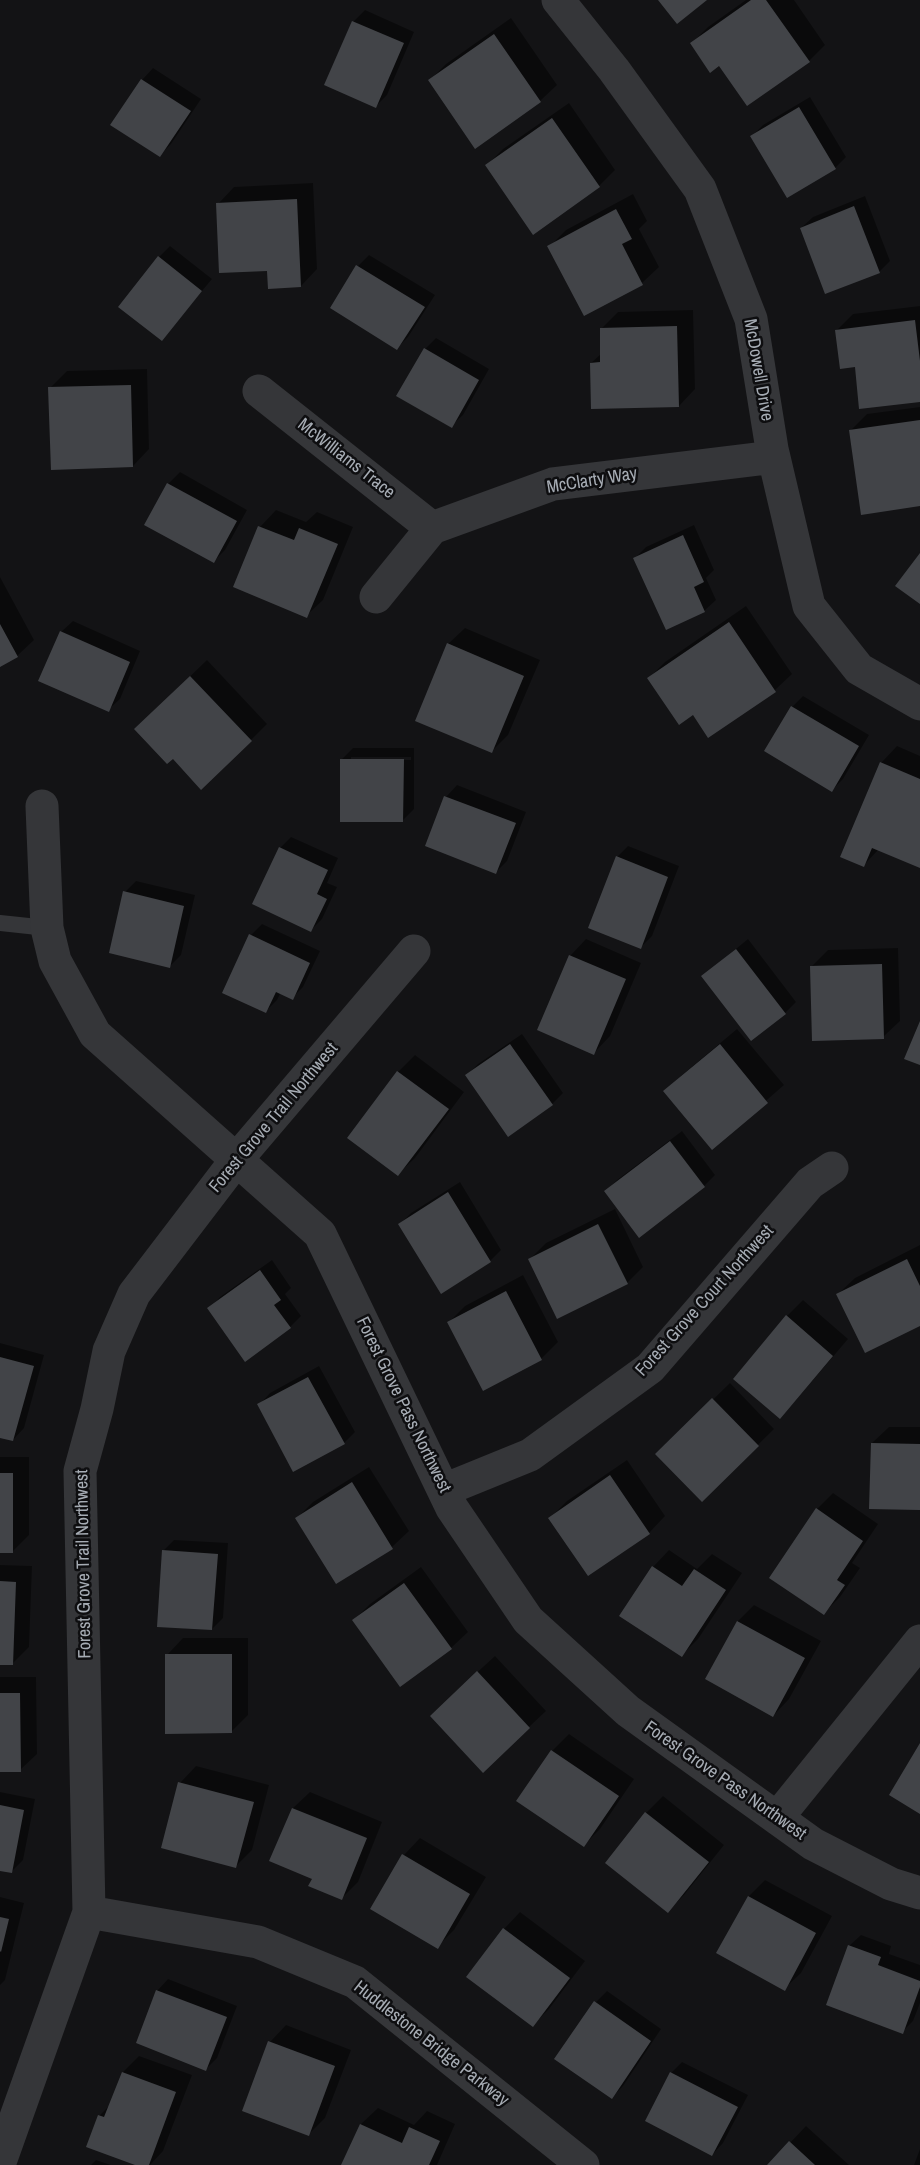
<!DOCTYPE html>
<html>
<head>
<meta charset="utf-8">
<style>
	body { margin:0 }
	canvas { display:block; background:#131315 }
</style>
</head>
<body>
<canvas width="920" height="2165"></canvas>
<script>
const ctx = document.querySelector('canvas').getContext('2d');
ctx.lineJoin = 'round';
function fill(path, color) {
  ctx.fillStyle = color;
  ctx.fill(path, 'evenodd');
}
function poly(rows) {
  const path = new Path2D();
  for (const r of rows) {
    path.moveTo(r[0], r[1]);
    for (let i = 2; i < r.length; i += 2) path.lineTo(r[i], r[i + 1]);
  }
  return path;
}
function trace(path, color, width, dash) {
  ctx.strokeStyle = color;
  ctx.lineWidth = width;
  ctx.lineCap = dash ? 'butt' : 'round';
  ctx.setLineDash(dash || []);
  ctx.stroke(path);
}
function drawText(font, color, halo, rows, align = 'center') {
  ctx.font = font + ' "Archivo Narrow",sans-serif';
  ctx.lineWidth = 5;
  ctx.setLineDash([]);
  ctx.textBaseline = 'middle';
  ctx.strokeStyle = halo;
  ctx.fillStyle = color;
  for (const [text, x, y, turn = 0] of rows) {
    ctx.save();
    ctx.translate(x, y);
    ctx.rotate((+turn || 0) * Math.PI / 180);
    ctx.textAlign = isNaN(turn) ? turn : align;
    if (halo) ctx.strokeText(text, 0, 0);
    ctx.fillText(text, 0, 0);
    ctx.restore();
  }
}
fill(poly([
	[746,0,794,0,825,45,809,61,720,64,692,43,708,27],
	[365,10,414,32,387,95,376,106,326,85,354,21],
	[511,18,557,85,540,101,430,80,446,64],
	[153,68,201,99,171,144,160,155,112,124,142,80],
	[810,97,846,157,835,168,752,136,763,125],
	[569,103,615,170,599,186,487,165,503,149],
	[313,183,317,269,301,286,269,269,218,204,234,187],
	[633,194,647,221,639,229,659,267,642,283,585,314,549,247,566,230],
	[865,196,890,261,879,272,801,228,813,217],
	[170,246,212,279,162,339,159,257],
	[369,255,435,295,408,337,397,348,332,308,358,266],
	[920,306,920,400,856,365,837,330,853,314],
	[693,310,695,389,679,406,591,363,602,353,601,329,618,312],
	[436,338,489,369,463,415,451,426,425,349],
	[147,369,149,449,133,466,50,388,67,371],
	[920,407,920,505,850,431,867,414],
	[180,472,247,510,225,550,214,561,146,524,169,483],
	[276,510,306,522,317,512,353,527,323,600,306,616,260,527],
	[694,525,714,570,706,578,716,600,704,611,635,558,646,547],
	[0,577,34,640,17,656,0,666],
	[746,606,792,674,775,690,709,736,693,713,649,678,665,662],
	[73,621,140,651,120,699,108,710,61,632],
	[465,628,540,660,508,735,492,751,448,644],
	[207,660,267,724,251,740,173,757,152,713],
	[803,696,869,735,843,779,832,790,792,707],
	[897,746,920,756,920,866,879,849,864,865,881,763],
	[353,748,414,748,414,809,403,820,342,759],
	[351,757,411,757,411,760,351,760],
	[457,785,526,812,507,861,496,872,427,845,446,797],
	[291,837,338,858,327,883,337,887,322,919,311,930,280,848],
	[628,846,679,866,652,936,641,947,617,857],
	[136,881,195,895,181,955,170,966,125,892],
	[262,924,320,951,303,987,292,998,281,992,277,1000,266,1011,251,935],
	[586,939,641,963,610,1036,594,1053,570,956],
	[748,939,796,1002,785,1013,703,976],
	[898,948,900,1021,883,1037,811,967,828,950],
	[737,1029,784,1085,712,1148,665,1091,682,1075],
	[522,1034,563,1093,552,1104,467,1075,478,1064],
	[415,1055,464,1092,415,1158,398,1174,349,1137,398,1072],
	[682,1131,715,1175,704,1186,606,1191,617,1180],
	[460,1182,501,1250,490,1261,399,1225,411,1213],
	[615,1209,643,1267,627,1283,530,1259,546,1243],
	[920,1245,920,1324,838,1294,855,1278],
	[272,1260,291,1288,285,1294,301,1316,290,1327,209,1309,220,1297],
	[523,1275,558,1342,541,1359,449,1322,465,1306],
	[803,1300,848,1339,796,1400,780,1417,787,1316],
	[0,1343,44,1355,24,1428,13,1440,0,1436],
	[319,1366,355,1432,344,1443,259,1405,270,1393],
	[730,1383,774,1429,702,1500,657,1454],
	[889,1427,920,1427,920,1509,872,1443],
	[0,1457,29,1457,29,1535,12,1552,0,1552],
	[627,1460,665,1516,649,1533,550,1518,567,1501],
	[369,1467,409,1531,392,1547,336,1582,297,1518,313,1502],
	[833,1493,878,1524,852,1563,860,1568,840,1597,824,1613,817,1509],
	[174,1540,228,1543,223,1618,212,1629,163,1551],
	[669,1550,697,1569,712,1554,742,1573,698,1639,682,1655,653,1567],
	[0,1565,32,1566,29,1647,12,1664,0,1664],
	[421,1567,468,1632,451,1648,354,1620,370,1604],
	[754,1605,821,1641,789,1699,773,1716,707,1679,738,1621],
	[183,1638,248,1638,248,1715,232,1731,167,1655],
	[495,1656,546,1711,529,1727,448,1699],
	[0,1677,36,1677,37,1754,20,1770,0,1770],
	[569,1734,634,1779,600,1829,584,1845,518,1800,552,1751],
	[196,1766,269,1785,252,1850,236,1866,180,1783],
	[0,1792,35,1799,23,1860,11,1872,0,1870],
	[310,1792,382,1822,358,1882,341,1899,313,1878,271,1860,293,1808],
	[663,1796,724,1845,684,1895,668,1911,607,1863,646,1813],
	[420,1838,486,1877,454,1930,437,1947,372,1908,404,1855],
	[765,1880,832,1916,801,1973,784,1989,718,1952,749,1896],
	[0,1897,24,1903,5,1980,0,1985],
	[520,1912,585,1961,549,2009,533,2025,504,1929],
	[861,1935,891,1946,889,1954,920,1965,920,2003,913,2021,902,2032,849,1946],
	[168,1979,237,2006,217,2058,206,2069,157,1991],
	[607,1991,661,2029,623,2086,612,2097,556,2058,596,2002],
	[286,2025,351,2050,325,2118,308,2135,244,2110,270,2042],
	[139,2056,192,2075,163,2151,150,2165,139,2165,99,2116,111,2104,123,2072],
	[682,2062,748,2095,723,2143,712,2155,671,2073],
	[378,2108,414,2125,427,2111,455,2124,437,2165,343,2165,361,2124],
	[806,2126,849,2165,769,2165],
	[920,2149,920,2165,914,2165],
	[96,2160,111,2165,91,2165]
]), '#0007');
fill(poly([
	[658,0,707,0,677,24],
	[751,0,766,0,810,62,747,106,719,66,710,73,690,43],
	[352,21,404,43,376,108,324,85],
	[494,34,541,102,475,149,428,80],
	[141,79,191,111,160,157,110,125],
	[799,107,836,169,787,198,750,136],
	[552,118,600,187,533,235,485,165],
	[297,199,301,287,268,289,267,271,219,273,216,203],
	[854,206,880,273,825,294,800,228],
	[616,209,632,239,622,244,643,285,584,316,547,246],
	[158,256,202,291,162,341,118,307],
	[356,265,425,307,397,350,330,308],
	[915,320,920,361,920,402,859,409,855,367,840,369,835,330],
	[677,326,679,407,591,409,590,363,600,362,600,328],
	[424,348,479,380,452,428,396,396],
	[131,385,133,467,51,470,48,387],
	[920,420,920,506,861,515,849,430],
	[167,483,237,521,214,563,144,525],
	[258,526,294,540,299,528,338,544,307,618,233,587],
	[683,535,704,582,694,587,705,612,666,630,633,558],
	[920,553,920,604,895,586],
	[729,622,776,692,708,738,693,715,679,725,647,678],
	[0,624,18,657,0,667],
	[60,631,130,662,109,712,38,681],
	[447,643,524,676,492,753,415,721],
	[190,676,252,741,201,790,173,759,167,764,134,729],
	[791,706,859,746,832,792,764,751],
	[340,759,404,759,403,822,340,822],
	[880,762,920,779,920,868,872,848,864,867,840,857],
	[444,796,516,823,496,874,425,846],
	[279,847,328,870,317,894,327,899,311,932,252,904],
	[616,856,668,877,641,949,588,928],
	[123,891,184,906,170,968,109,953],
	[249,934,310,963,293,1000,276,992,266,1013,222,993],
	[736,949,786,1014,751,1041,701,976],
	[569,955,626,979,594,1055,537,1030],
	[882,964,884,1039,812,1041,810,966],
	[920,1021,920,1065,904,1059],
	[510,1044,553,1105,508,1137,465,1075],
	[720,1044,768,1103,712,1150,663,1091],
	[397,1071,449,1109,398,1176,347,1138],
	[670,1141,705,1187,639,1238,604,1191],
	[448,1192,491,1262,441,1294,398,1224],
	[598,1224,628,1284,557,1319,528,1259],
	[907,1259,920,1286,920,1326,865,1353,836,1294],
	[260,1270,281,1300,274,1305,291,1328,245,1362,207,1308],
	[506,1291,542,1360,483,1391,447,1322],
	[786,1315,833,1356,780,1419,733,1379],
	[0,1357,34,1366,13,1441,0,1438],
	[308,1377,345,1444,293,1472,257,1404],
	[712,1398,759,1446,702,1502,655,1454],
	[871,1443,920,1444,920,1510,869,1509],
	[0,1473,13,1473,13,1553,0,1553],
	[610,1475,650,1534,588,1576,548,1518],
	[352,1482,393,1549,336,1584,295,1518],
	[816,1508,863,1541,837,1580,845,1585,824,1615,769,1578],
	[162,1550,218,1554,212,1630,157,1627],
	[652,1566,682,1586,694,1569,726,1590,682,1657,619,1616],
	[0,1581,16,1582,13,1665,0,1665],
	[404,1583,452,1649,400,1687,352,1620],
	[737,1621,805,1658,773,1717,705,1679],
	[165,1654,232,1654,232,1733,165,1734],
	[477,1671,530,1728,483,1773,430,1716],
	[0,1693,20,1693,21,1772,0,1772],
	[920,1743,920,1814,889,1795],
	[551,1750,619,1796,584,1847,516,1801],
	[178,1782,254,1802,236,1868,161,1848],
	[0,1805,24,1810,12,1873,0,1871],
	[292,1808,367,1838,342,1900,308,1886,312,1879,269,1861],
	[645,1812,709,1862,668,1913,605,1863],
	[402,1854,470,1894,438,1949,370,1909],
	[748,1896,816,1933,785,1991,716,1953],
	[0,1917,9,1919,1,1952,0,1951],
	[503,1928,570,1978,533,2027,466,1977],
	[848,1945,881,1957,878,1965,920,1981,920,1987,903,2034,826,2005],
	[156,1990,227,2017,206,2071,136,2043],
	[594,2001,651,2041,612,2099,554,2059],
	[268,2041,335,2066,309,2136,242,2111],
	[122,2072,176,2092,149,2165,135,2165,86,2147,98,2115,104,2117],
	[670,2072,738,2107,712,2156,645,2121],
	[360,2124,402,2143,409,2127,440,2141,429,2165,341,2165],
	[789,2141,815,2165,767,2165]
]), '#424448');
trace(poly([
	[0,923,47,928]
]), '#353639', 16);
trace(poly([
	[558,0,614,70,700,189,751,319,772,449,809,606,859,669,920,704],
	[259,391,432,528],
	[376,597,432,528,553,484,774,457],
	[42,806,47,928,55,961,95,1034,320,1234,452,1508,528,1620,628,1711,813,1844,891,1884,920,1893],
	[444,1490,530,1455,650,1368,810,1183,832,1168],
	[777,1818,920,1641],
	[89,1912,258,1942,355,1982,583,2165],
	[0,2162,89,1912,80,1471,97,1409,109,1351,134,1294,237,1159,414,951]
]), '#353639', 33);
drawText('18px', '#a6acb4', '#0e0e10', [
	["McDowell Drive",758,370,80],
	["McWilliams Trace",346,459,38],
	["McClarty Way",592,481,-9],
	["Forest Grove Trail Northwest",274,1118,-50],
	["Forest Grove Court Northwest",705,1301,-48],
	["Forest Grove Pass Northwest",403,1405,64],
	["Forest Grove Trail Northwest",84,1564,-91],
	["Forest Grove Pass Northwest",725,1781,35],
	["Huddlestone Bridge Parkway",431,2044,38]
]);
</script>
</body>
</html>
